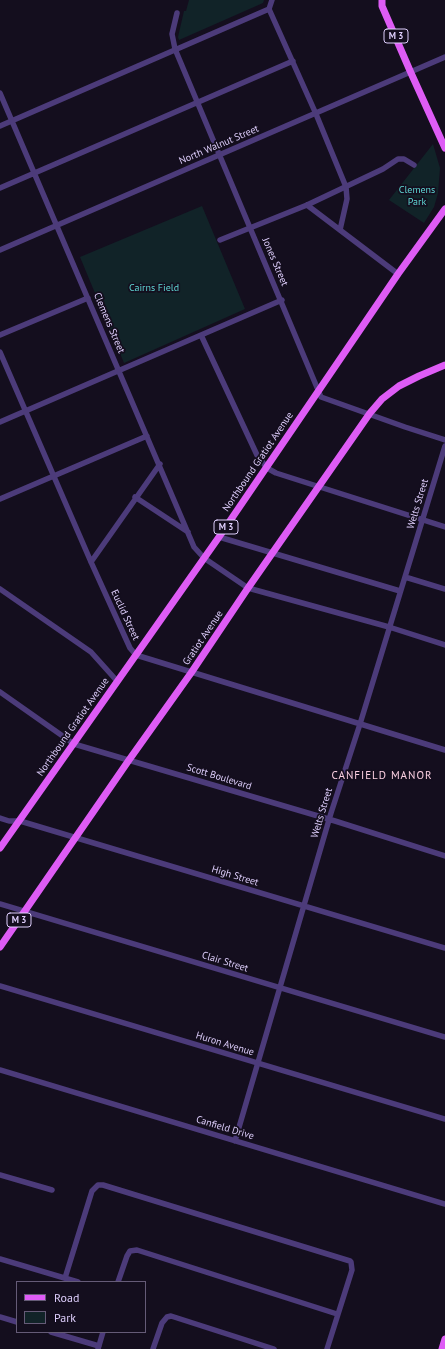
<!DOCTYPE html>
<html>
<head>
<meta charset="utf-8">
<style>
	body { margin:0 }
	#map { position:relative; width:445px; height:1349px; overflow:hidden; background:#140e1e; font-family:"PT Sans",sans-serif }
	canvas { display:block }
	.legend { position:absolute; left:16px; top:1281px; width:130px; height:52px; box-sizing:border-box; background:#140e1e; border:1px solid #655b77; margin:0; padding:5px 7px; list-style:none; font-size:12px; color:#decefc }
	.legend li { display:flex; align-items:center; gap:8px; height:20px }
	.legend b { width:20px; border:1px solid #655b77 }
</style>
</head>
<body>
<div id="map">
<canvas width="445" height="1349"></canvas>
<ul class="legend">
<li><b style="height:5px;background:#de5cf5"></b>Road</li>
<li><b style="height:11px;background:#112328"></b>Park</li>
</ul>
</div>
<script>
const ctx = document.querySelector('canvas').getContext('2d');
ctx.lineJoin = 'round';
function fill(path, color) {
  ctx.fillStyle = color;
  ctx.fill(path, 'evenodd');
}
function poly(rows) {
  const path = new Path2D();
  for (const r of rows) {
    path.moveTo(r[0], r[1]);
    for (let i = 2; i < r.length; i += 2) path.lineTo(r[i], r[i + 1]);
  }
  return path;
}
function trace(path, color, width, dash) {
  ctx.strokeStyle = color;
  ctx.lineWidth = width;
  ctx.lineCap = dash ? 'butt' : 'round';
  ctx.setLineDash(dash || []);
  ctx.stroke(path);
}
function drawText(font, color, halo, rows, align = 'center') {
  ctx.font = font + ' "PT Sans",sans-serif';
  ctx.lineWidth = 3.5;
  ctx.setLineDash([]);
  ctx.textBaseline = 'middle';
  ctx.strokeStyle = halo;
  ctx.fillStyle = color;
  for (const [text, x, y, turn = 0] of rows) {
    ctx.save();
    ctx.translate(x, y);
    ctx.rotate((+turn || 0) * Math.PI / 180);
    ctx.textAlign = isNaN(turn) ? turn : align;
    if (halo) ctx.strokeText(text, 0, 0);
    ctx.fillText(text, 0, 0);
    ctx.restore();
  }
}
fill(poly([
	[189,0,264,0,263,3,179,40,178,37,184,11,186,11],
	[433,144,440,168,438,193,434,207,424,223,389,200],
	[202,206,245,309,124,363,80,257]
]), '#112328');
trace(poly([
	[272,0,269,9,316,114,346,187,347,199,340,230],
	[177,13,172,34,175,49,321,397,405,427,445,440],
	[0,93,194,547,204,558,248,588,389,627,445,645],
	[0,126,269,9],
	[0,188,293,61],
	[307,205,398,274],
	[220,240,307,205,383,169,398,159,404,159,414,165],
	[0,250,445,57],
	[0,335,88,298],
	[201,335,257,455,267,468,276,473,445,527],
	[0,352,91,562,130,648,136,655,445,750],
	[0,422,282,300],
	[135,497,188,532],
	[0,499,147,436],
	[219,537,400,591],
	[91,562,160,464],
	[405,577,445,589],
	[0,589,91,652,117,681],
	[0,692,74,744,335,821,445,856],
	[0,818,9,821,20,821,445,948],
	[0,904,445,1037],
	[0,986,445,1119],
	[0,1070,445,1204],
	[235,1141,331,813,360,724,445,446],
	[0,1175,52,1190],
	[0,1259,78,1282],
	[65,1278,92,1191,98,1185,103,1185,350,1261,351,1262,352,1270,327,1349],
	[118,1282,127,1256,130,1251,137,1250,337,1314],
	[0,1317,17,1322],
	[51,1332,99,1346],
	[98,1349,103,1332],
	[153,1349,162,1323,167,1317,171,1316,274,1349]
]), '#4c3b7a', 5.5);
trace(poly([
	[382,0,382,6,411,73,445,148],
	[0,848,219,537,398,274,445,209],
	[0,947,129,760,191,673,248,588,370,413,382,399,399,386,419,376,445,365],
	[442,1349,445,1339]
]), '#de5cf5', 7);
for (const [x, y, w] of [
	[396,36,24],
	[226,527,24],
	[19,920,24]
]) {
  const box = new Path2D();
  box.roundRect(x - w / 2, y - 7, w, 14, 3);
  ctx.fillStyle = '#140e1e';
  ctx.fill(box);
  trace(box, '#decefc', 1);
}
drawText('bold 9px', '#decefc', null, [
	["M 3",396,36],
	["M 3",226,527],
	["M 3",19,920]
]);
drawText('10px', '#decefc', '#140e1e', [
	["North Walnut Street",219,145,-23],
	["Jones Street",275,262,67],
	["Clemens Street",109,323,67],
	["Northbound Gratiot Avenue",258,462,-56],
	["Welts Street",418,504,-73],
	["Euclid Street",125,615,65],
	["Gratiot Avenue",203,638,-56],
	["Northbound Gratiot Avenue",73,727,-55],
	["Scott Boulevard",219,777,17],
	["Welts Street",322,813,-73],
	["High Street",235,876,17],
	["Clair Street",225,962,17],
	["Huron Avenue",225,1044,17],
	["Canfield Drive",225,1128,17]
]);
drawText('10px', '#5fd7d4', '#140e1e', [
	["Clemens",417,190],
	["Park",417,202],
	["Cairns Field",154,288]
]);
ctx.letterSpacing = '1px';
drawText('11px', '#fcd0e2', '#140e1e', [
	["CANFIELD MANOR",382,776]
]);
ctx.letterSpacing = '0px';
</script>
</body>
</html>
